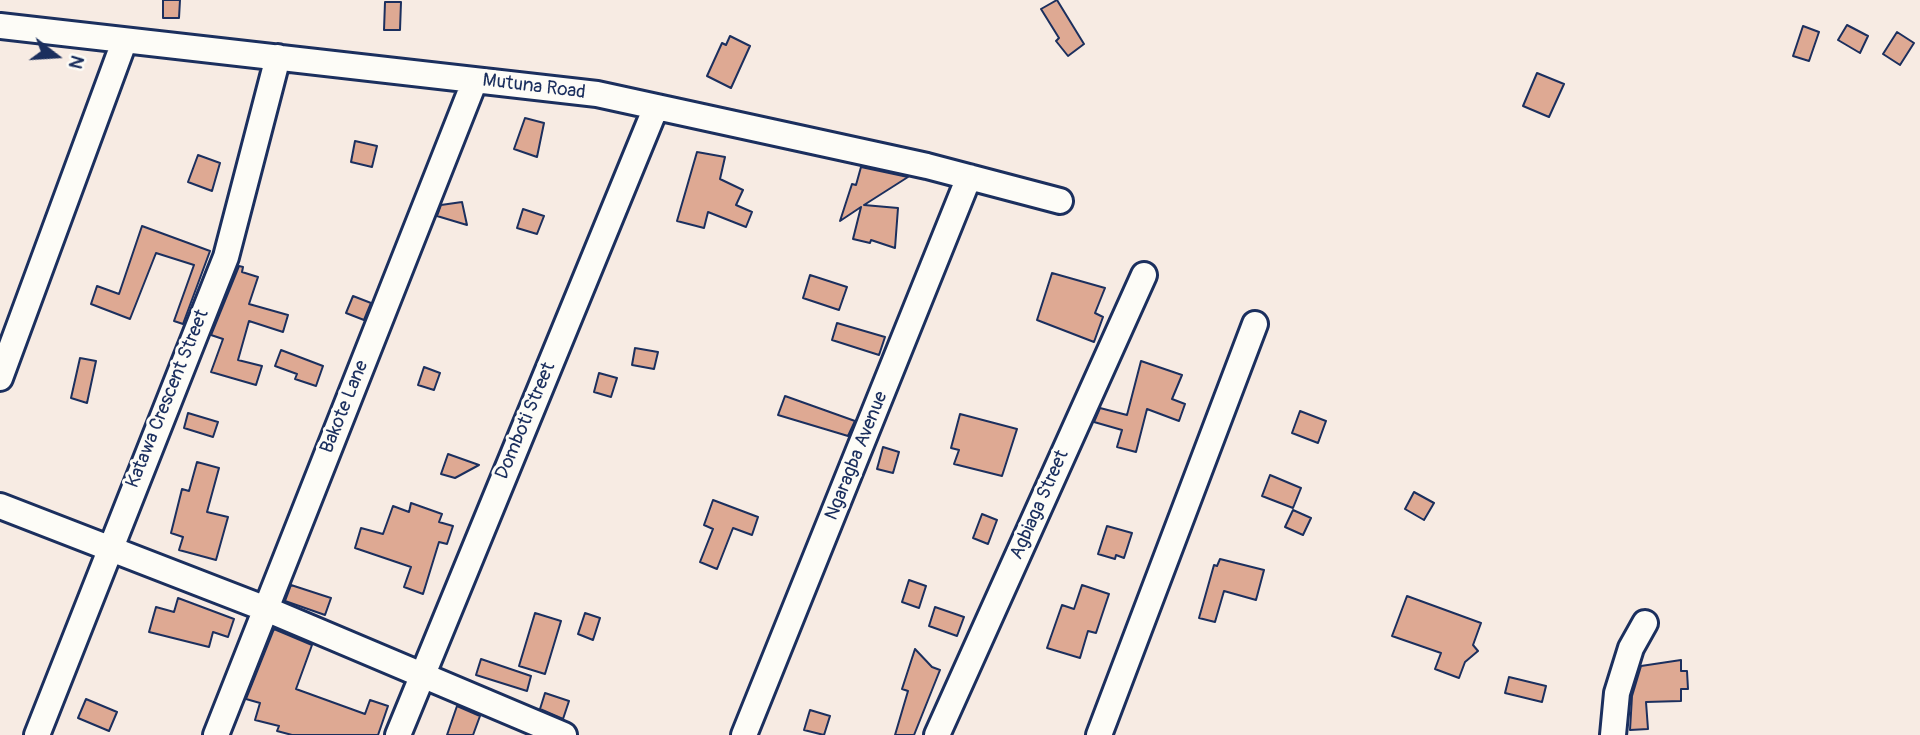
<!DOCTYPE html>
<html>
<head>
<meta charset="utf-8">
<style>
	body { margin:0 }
	#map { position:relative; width:1920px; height:735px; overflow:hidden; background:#f7ebe3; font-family:Pangolin,sans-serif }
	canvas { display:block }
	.north { position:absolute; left:21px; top:21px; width:70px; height:70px; -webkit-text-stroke:5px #fdfcf7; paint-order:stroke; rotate:107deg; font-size:19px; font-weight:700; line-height:28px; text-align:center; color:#1b2f5e }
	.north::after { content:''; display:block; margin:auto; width:24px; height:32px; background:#1b2f5e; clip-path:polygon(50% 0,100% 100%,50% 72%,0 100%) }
</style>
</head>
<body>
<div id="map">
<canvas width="1920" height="735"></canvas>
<div class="north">N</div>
</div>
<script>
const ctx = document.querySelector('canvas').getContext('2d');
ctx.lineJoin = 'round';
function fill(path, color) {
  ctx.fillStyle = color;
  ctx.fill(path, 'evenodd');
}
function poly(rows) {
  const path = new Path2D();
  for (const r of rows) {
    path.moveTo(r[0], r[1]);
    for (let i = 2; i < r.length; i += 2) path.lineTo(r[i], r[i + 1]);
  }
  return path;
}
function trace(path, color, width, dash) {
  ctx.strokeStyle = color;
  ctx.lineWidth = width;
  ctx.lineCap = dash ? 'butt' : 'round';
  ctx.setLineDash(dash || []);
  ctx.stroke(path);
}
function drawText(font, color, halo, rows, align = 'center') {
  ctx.font = font + ' Pangolin,sans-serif';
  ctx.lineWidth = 6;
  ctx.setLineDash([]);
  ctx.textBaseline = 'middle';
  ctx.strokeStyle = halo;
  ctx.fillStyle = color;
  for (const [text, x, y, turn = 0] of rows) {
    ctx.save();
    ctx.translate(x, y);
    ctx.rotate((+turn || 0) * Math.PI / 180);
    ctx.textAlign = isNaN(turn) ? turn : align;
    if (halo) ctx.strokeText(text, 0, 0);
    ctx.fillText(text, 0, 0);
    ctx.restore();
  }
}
const building = poly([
	[163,0,180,0,179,18,163,18,163,0],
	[1057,0,1084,44,1068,56,1056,41,1059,38,1041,9,1057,0],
	[385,2,401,2,400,30,384,30,385,2],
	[1847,25,1868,36,1860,53,1838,40,1847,25],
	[1803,26,1819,32,1809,61,1793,56,1803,26],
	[1897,32,1914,43,1900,65,1883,54,1897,32],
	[730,36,750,46,731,88,707,76,722,43,726,45,730,36],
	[1537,73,1564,84,1549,117,1523,106,1537,73],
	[525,118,544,123,537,157,514,149,525,118],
	[355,141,377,146,372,167,351,162,355,141],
	[697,152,725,157,720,179,743,190,736,205,752,212,746,227,708,212,704,228,677,221,697,152],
	[198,155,220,163,212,191,188,182,198,155],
	[861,167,908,177,864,205,898,208,895,248,871,240,870,243,853,239,861,207,840,221,852,184,856,185,861,167],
	[462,202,467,225,437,216,441,205,462,202],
	[523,209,544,216,537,234,517,228,523,209],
	[142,226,210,251,183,324,174,321,194,265,156,253,130,319,91,304,97,286,119,294,142,226],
	[239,266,243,267,242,272,258,277,249,304,288,315,283,332,249,321,238,360,262,366,256,385,211,372,223,339,211,335,239,266],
	[1052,273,1105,288,1095,313,1103,317,1094,342,1037,320,1052,273],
	[810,275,847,287,839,310,803,298,810,275],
	[353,296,371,303,364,320,346,313,353,296],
	[837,323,885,337,879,355,832,340,837,323],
	[635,348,658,352,654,369,632,365,635,348],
	[281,350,323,366,316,386,295,379,297,374,275,366,281,350],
	[80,358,96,361,87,403,71,398,80,358],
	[1141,361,1182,375,1172,399,1185,404,1179,421,1147,409,1136,452,1117,447,1122,430,1094,422,1100,408,1127,415,1141,361],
	[424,367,440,373,434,390,418,385,424,367],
	[599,373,617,378,611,397,594,392,599,373],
	[785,396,855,421,848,436,778,415,785,396],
	[1300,411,1326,421,1318,443,1292,433,1300,411],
	[188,413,218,422,213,437,184,428,188,413],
	[960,414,1017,429,1002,476,954,464,959,450,951,448,960,414],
	[883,447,899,452,893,473,877,469,883,447],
	[448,454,479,465,455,478,441,474,448,454],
	[197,462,219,468,207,512,228,517,216,560,179,550,183,537,171,533,182,489,189,491,197,462],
	[1270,475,1301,488,1293,508,1262,496,1270,475],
	[1414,492,1434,503,1424,520,1405,509,1414,492],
	[713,500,758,517,752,535,733,528,717,569,700,562,713,529,704,525,713,500],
	[411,503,442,514,439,522,453,526,447,544,439,542,423,594,404,587,411,567,355,548,361,528,383,534,393,506,409,512,411,503],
	[1293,510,1311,518,1303,535,1285,527,1293,510],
	[982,514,997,520,988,544,973,538,982,514],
	[1107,526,1132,533,1124,558,1116,555,1115,559,1098,554,1107,526],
	[1220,559,1264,570,1256,600,1224,591,1215,622,1199,618,1214,565,1217,566,1220,559],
	[909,580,926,586,919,608,902,602,909,580],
	[291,585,331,598,325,615,285,601,291,585],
	[1082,585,1109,594,1096,633,1088,631,1080,658,1047,648,1062,605,1074,609,1082,585],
	[1407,596,1481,623,1473,645,1478,651,1465,662,1459,678,1435,669,1441,653,1392,636,1407,596],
	[178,598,234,619,228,637,213,632,209,647,149,632,156,607,174,612,178,598],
	[935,607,964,617,957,636,929,626,935,607],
	[535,613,561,621,545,674,519,666,535,613],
	[585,613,600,618,593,640,578,634,585,613],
	[274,629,312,645,296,689,365,714,370,700,388,706,378,735,292,735,277,731,279,726,255,720,260,703,246,699,274,629],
	[915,649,932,667,940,670,914,735,895,735,908,691,902,689,915,649],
	[481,659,531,676,527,691,476,675,481,659],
	[1681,660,1681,671,1687,671,1688,689,1681,689,1681,701,1646,702,1648,729,1630,730,1632,696,1641,666,1681,660],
	[1509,677,1546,686,1542,702,1505,693,1509,677],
	[545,693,569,701,563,719,540,709,545,693],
	[86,699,117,712,109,731,78,718,86,699],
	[457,706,480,716,473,735,447,735,457,706],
	[810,710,830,716,824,735,804,730,810,710]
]);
fill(building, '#dea993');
trace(building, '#1b2f5e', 2);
const minor = poly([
	[0,26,597,94,927,166,1060,201],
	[0,378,124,42],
	[0,506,266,609,564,735],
	[37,735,226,257,278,57],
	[216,735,475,80],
	[398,735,656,107],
	[744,735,969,177],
	[937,735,1144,275],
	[1099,735,1255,324],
	[1613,735,1617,693,1631,648,1645,623]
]);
trace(minor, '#1b2f5e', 30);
trace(minor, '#fdfcf7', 24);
drawText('19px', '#1b2f5e', '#fdfcf7', [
	["Mutuna Road",534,87,7],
	["Katawa Crescent Street",168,399,-68],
	["Bakote Lane",345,407,-68],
	["Domboti Street",526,421,-67],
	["Ngaragba Avenue",857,456,-68],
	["Agbiaga Street",1040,505,-66]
]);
</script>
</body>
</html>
